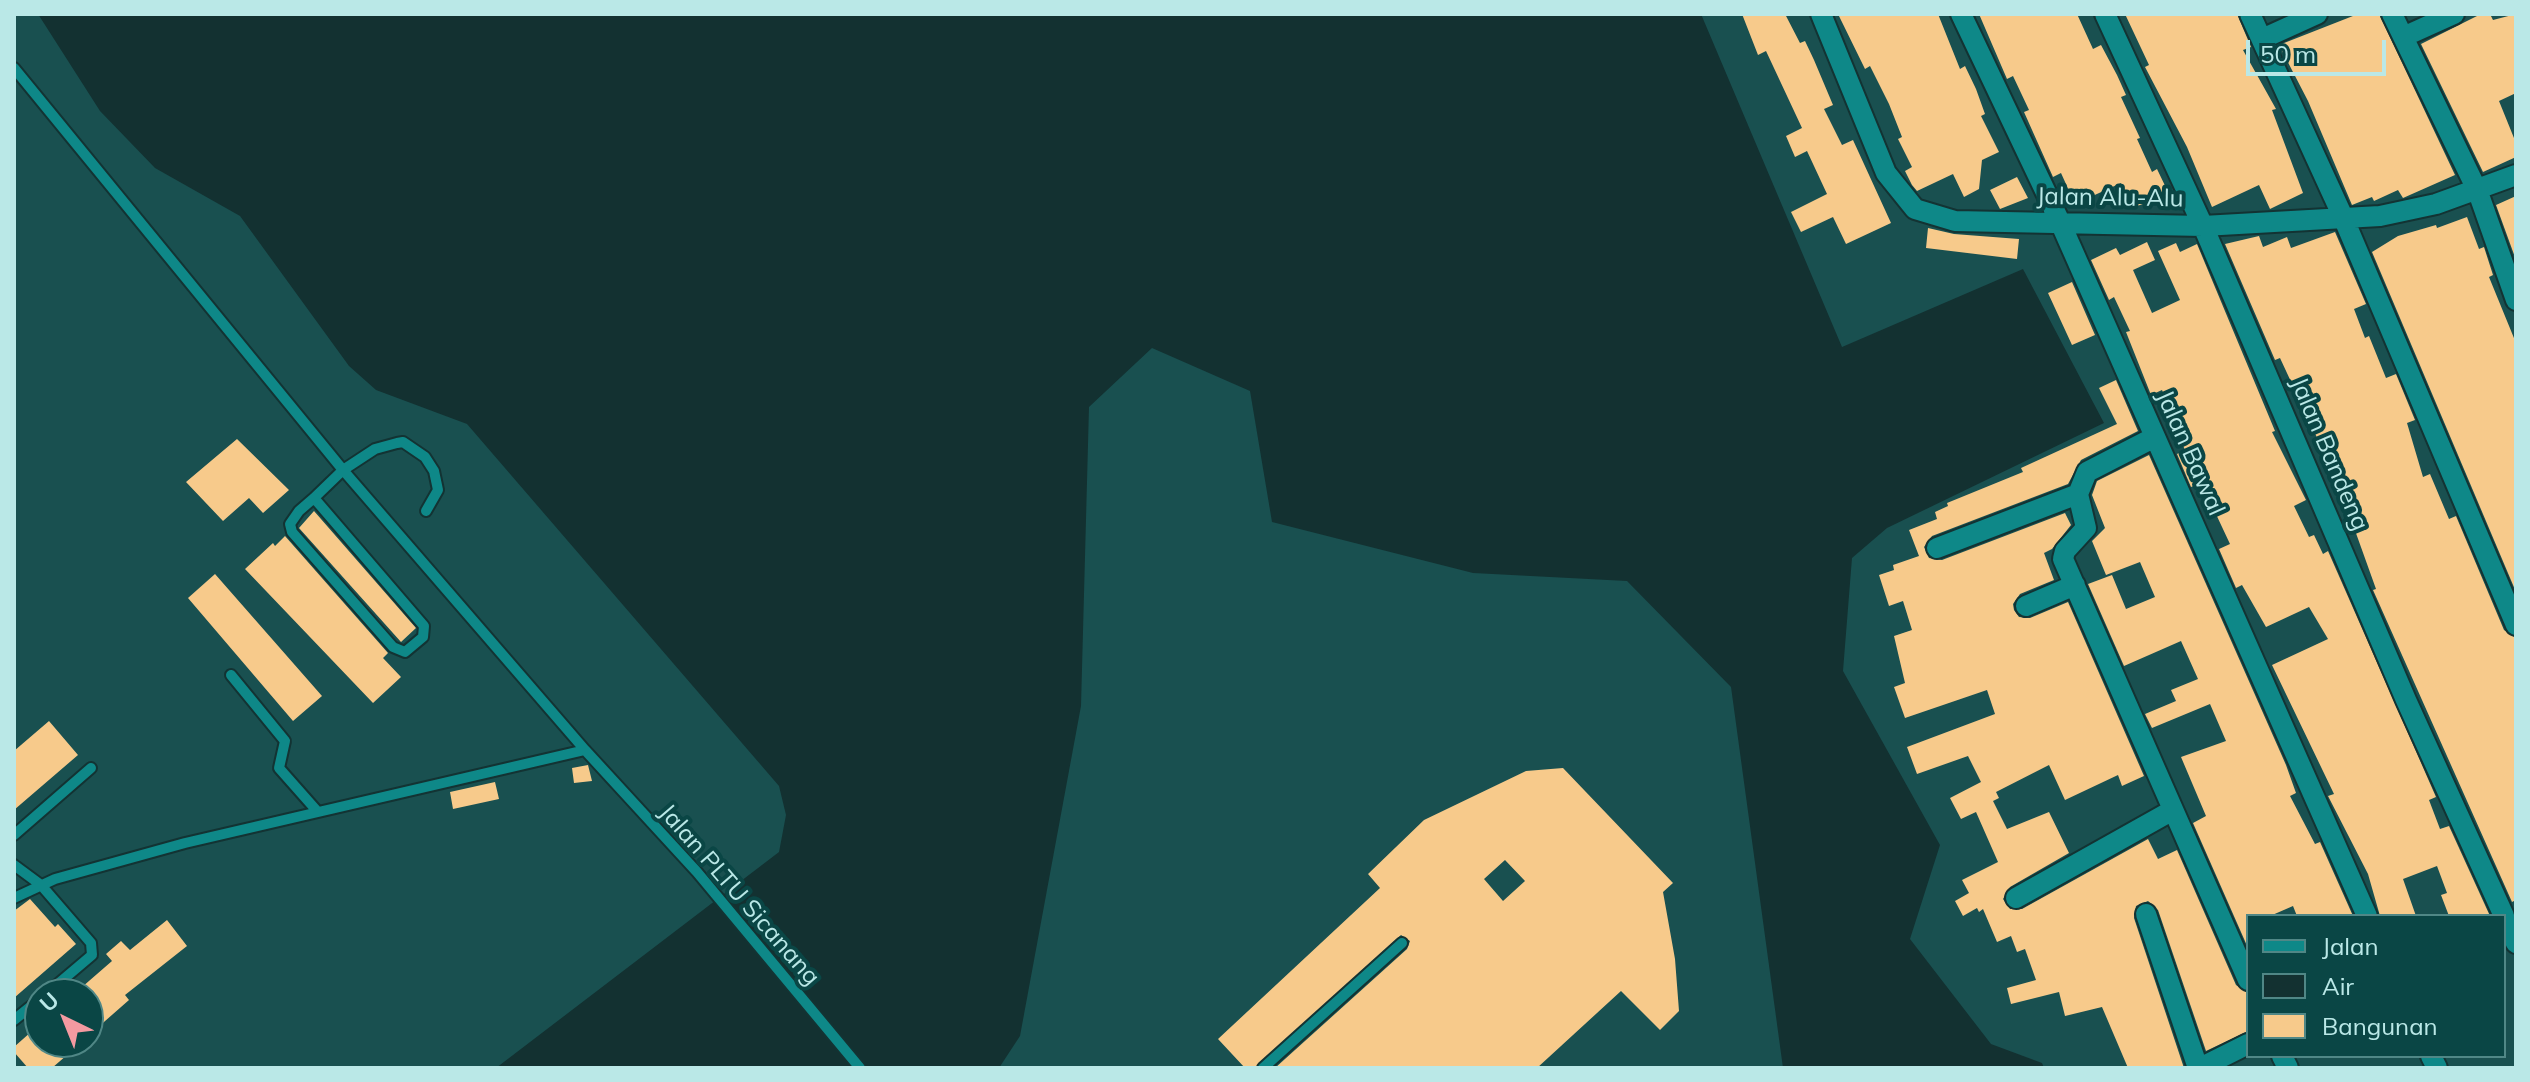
<!DOCTYPE html>
<html>
<head>
<meta charset="utf-8">
<style>
	body { margin:0 }
	#map { position:relative; width:2530px; height:1082px; overflow:hidden; background:#195050; font-family:Mulish,sans-serif }
	canvas { display:block }
	.frame { position:absolute; inset:0; border:16px solid #bae8e7; pointer-events:none }
	.legend { position:absolute; left:2246px; top:914px; width:260px; height:144px; box-sizing:border-box; background:#0a4645; border:2px solid #508786; margin:0; padding:10px 14px; list-style:none; font-size:24px; color:#bae8e7 }
	.legend li { display:flex; align-items:center; gap:16px; height:40px }
	.legend b { width:40px; border:2px solid #508786 }
	.north { position:absolute; left:24px; top:978px; width:80px; height:80px; box-sizing:border-box; background:#0a4645; border:2px solid #508786; border-radius:50%; rotate:317deg; font-size:22px; font-weight:700; line-height:32px; text-align:center; color:#bae8e7 }
	.north::after { content:''; display:block; margin:auto; width:28px; height:36px; background:#f49aa1; clip-path:polygon(50% 0,100% 100%,50% 72%,0 100%) }
	.scale { position:absolute; left:2246px; top:40px; width:140px; height:36px; box-sizing:border-box; border:4px solid #bae8e7; border-top:0; padding-left:10px; font-size:24px; line-height:28px; white-space:nowrap; color:#bae8e7; -webkit-text-stroke:6px #0a4645; paint-order:stroke }
</style>
</head>
<body>
<div id="map">
<canvas width="2530" height="1082"></canvas>
<div class="frame"></div>
<ul class="legend">
<li><b style="height:10px;background:#0e8888"></b>Jalan</li>
<li><b style="height:22px;background:#133131"></b>Air</li>
<li><b style="height:22px;background:#f7ca8b"></b>Bangunan</li>
</ul>
<div class="north">U</div>
<div class="scale">50 m</div>
</div>
<script>
const ctx = document.querySelector('canvas').getContext('2d');
ctx.lineJoin = 'round';
function fill(path, color) {
  ctx.fillStyle = color;
  ctx.fill(path, 'evenodd');
}
function poly(rows) {
  const path = new Path2D();
  for (const r of rows) {
    path.moveTo(r[0], r[1]);
    for (let i = 2; i < r.length; i += 2) path.lineTo(r[i], r[i + 1]);
  }
  return path;
}
function trace(path, color, width, dash) {
  ctx.strokeStyle = color;
  ctx.lineWidth = width;
  ctx.lineCap = dash ? 'butt' : 'round';
  ctx.setLineDash(dash || []);
  ctx.stroke(path);
}
function drawText(font, color, halo, rows, align = 'center') {
  ctx.font = font + ' Mulish,sans-serif';
  ctx.lineWidth = 8;
  ctx.setLineDash([]);
  ctx.textBaseline = 'middle';
  ctx.strokeStyle = halo;
  ctx.fillStyle = color;
  for (const [text, x, y, turn = 0] of rows) {
    ctx.save();
    ctx.translate(x, y);
    ctx.rotate((+turn || 0) * Math.PI / 180);
    ctx.textAlign = isNaN(turn) ? turn : align;
    if (halo) ctx.strokeText(text, 0, 0);
    ctx.fillText(text, 0, 0);
    ctx.restore();
  }
}
fill(poly([
	[38,14,1701,14,1842,347,2023,269,2104,423,1887,528,1852,558,1843,671,1940,845,1910,939,1991,1044,2042,1063,2044,1068,1783,1068,1731,687,1627,581,1473,573,1272,522,1250,391,1152,348,1089,407,1081,706,1020,1036,999,1068,496,1068,779,852,786,815,779,786,467,424,376,390,349,366,240,216,155,168,100,111]
]), '#133131');
fill(poly([
	[1742,14,1785,14,1800,43,1805,41,1814,60,1833,105,1824,109,1842,145,1853,140,1891,223,1846,244,1833,217,1801,232,1791,212,1827,194,1807,151,1795,157,1786,136,1802,128,1766,51,1758,55],
	[1838,14,1938,14,1960,69,1965,66,1976,89,1985,114,1981,116,1999,152,1982,160,1979,189,1964,197,1953,174,1917,191,1912,185,1905,171,1912,167,1898,139,1902,137,1889,104,1870,66,1865,69],
	[1979,14,2077,14,2093,49,2101,45,2117,75,2126,95,2121,97,2140,138,2137,139,2152,172,2157,169,2169,194,2132,208,2121,183,2075,204,2061,173,2053,177,2024,112,2029,110,2013,76,2007,79],
	[2125,14,2237,14,2251,47,2243,50,2276,109,2272,110,2303,193,2270,209,2259,185,2212,207,2187,147,2145,67,2149,65],
	[2358,14,2379,14,2455,175,2403,198,2398,190,2374,201,2372,197,2352,205,2308,101,2279,45],
	[2481,14,2490,14,2493,20,2516,14,2516,93,2499,101,2516,143,2516,157,2483,172,2421,44],
	[2017,177,2028,198,2000,209,1990,190],
	[2516,196,2516,260,2496,205],
	[2467,217,2479,249,2484,247,2493,275,2489,277,2516,343,2516,592,2372,252,2398,236,2436,225,2437,228],
	[1928,228,1954,234,2019,239,2017,259,1926,248],
	[2335,232,2366,304,2354,309,2365,338,2369,336,2386,378,2396,374,2415,420,2407,423,2423,477,2430,474,2449,519,2456,516,2504,630,2516,638,2516,900,2512,902,2373,590,2376,589,2338,483,2280,358,2275,360,2225,244,2259,236,2263,247,2287,237,2291,248],
	[2147,242,2155,260,2133,270,2152,313,2180,300,2158,251,2176,243,2180,252,2197,244,2275,431,2272,432,2306,500,2294,506,2309,537,2314,535,2323,554,2328,551,2436,797,2429,800,2440,829,2449,826,2490,916,2449,916,2441,895,2447,893,2437,866,2403,879,2416,916,2380,916,2368,874,2328,796,2334,794,2272,665,2328,639,2309,607,2266,627,2242,585,2236,588,2219,549,2230,544,2207,495,2204,496,2199,484,2191,487,2177,454,2185,450,2170,417,2173,416,2162,390,2151,395,2126,332,2130,331,2114,297,2109,300,2091,260,2116,248,2120,255],
	[2072,282,2095,335,2072,345,2048,293],
	[2116,380,2138,431,2081,460,2068,484,1932,536,1924,547,1929,558,1942,560,2065,513,2071,525,2052,549,2044,553,2054,580,2020,594,2013,604,2014,610,2019,617,2030,618,2068,602,2144,776,2122,786,2118,775,2065,800,2049,765,1996,792,1999,798,1993,801,2007,829,2049,812,2069,853,2010,887,2003,899,2010,909,2022,909,2148,839,2158,859,2177,850,2236,985,2248,993,2248,1031,2206,1051,2158,910,2148,901,2136,906,2134,918,2184,1068,2128,1068,2102,1007,2065,1016,2059,992,2011,1004,2007,988,2036,980,2025,949,2017,952,2011,936,1997,942,1983,909,1979,912,1977,908,1963,916,1955,901,1969,893,1962,880,1998,862,1976,812,1961,819,1950,798,1981,782,1968,756,1917,774,1907,747,1995,714,1987,690,1905,718,1894,687,1905,683,1894,636,1912,630,1903,601,1889,606,1879,575,1894,570,1893,565,1919,556,1909,530,1937,519,1935,512,1948,506,1947,503,2023,472,2021,468,2117,424,2099,388],
	[237,439,289,490,263,513,249,498,223,521,186,482],
	[2149,455,2286,765,2296,793,2290,796,2315,844,2320,842,2353,916,2297,916,2293,906,2270,916,2248,916,2248,948,2193,823,2206,816,2181,757,2226,741,2210,704,2152,728,2145,714,2176,701,2171,690,2198,679,2181,641,2124,666,2088,584,2112,575,2126,609,2155,597,2140,562,2106,575,2092,541,2105,528,2092,495,2097,481],
	[314,511,416,628,401,642,299,528],
	[285,536,388,653,383,658,401,677,373,703,245,569,273,543,275,546],
	[215,574,322,696,293,721,188,598],
	[49,721,78,755,14,810,14,751],
	[588,765,592,781,574,783,572,768],
	[1563,768,1673,883,1663,892,1675,959,1679,1011,1660,1030,1621,991,1537,1068,1275,1068,1407,949,1410,941,1401,935,1255,1068,1245,1068,1218,1039,1380,888,1368,874,1424,820,1526,771],
	[1505,860,1525,881,1503,901,1484,879],
	[495,782,499,799,453,809,450,792],
	[30,899,55,927,58,924,76,944,14,998,14,911],
	[167,920,187,946,125,995,129,1000,88,1036,88,994,74,994,112,961,106,954,121,941,130,950],
	[40,1024,40,1042,82,1042,52,1068,28,1068,14,1052,14,1047]
]), '#f7ca8b');
const service = poly([
	[14,68,343,470,375,449,397,443,403,442,425,457,434,471,438,490,426,511],
	[314,498,424,626,423,637,405,652,393,647,292,532,290,524,299,511,314,498,343,470,585,750,697,872,860,1068],
	[231,675,285,741,279,768,317,811],
	[14,835,91,768],
	[14,865,41,885,91,943,92,955,46,994],
	[14,898,55,879,185,843,585,750],
	[14,1020,40,999],
	[1263,1068,1402,943]
]);
const minor = poly([
	[1821,14,1886,173,1915,209,1955,221,2203,226,2380,216,2436,204,2516,175],
	[1961,14,2060,222,2367,916],
	[2105,14,2203,226,2406,700,2504,916],
	[2250,14,2343,217,2516,625],
	[2392,14,2478,192,2516,300],
	[2403,37,2454,14],
	[2262,39,2317,14],
	[2155,437,2087,472,2078,494,2086,528,2065,551,2063,559,2248,980],
	[1937,548,2078,494],
	[2026,606,2075,585],
	[2016,898,2173,810],
	[2146,914,2198,1068],
	[2504,917,2516,943],
	[2282,1056,2288,1068],
	[2431,1056,2437,1068],
	[2200,1068,2248,1044]
]);
trace(service, '#133333', 14);
trace(minor, '#133333', 24);
trace(service, '#0e8888', 10);
trace(minor, '#0e8888', 20);
drawText('24px', '#bae8e7', '#0a4645', [
	["Jalan Alu-Alu",2110,198,1],
	["Jalan Bawal",2190,453,66],
	["Jalan Bandeng",2329,454,67],
	["Jalan PLTU Sicanang",739,895,49]
]);
</script>
</body>
</html>
